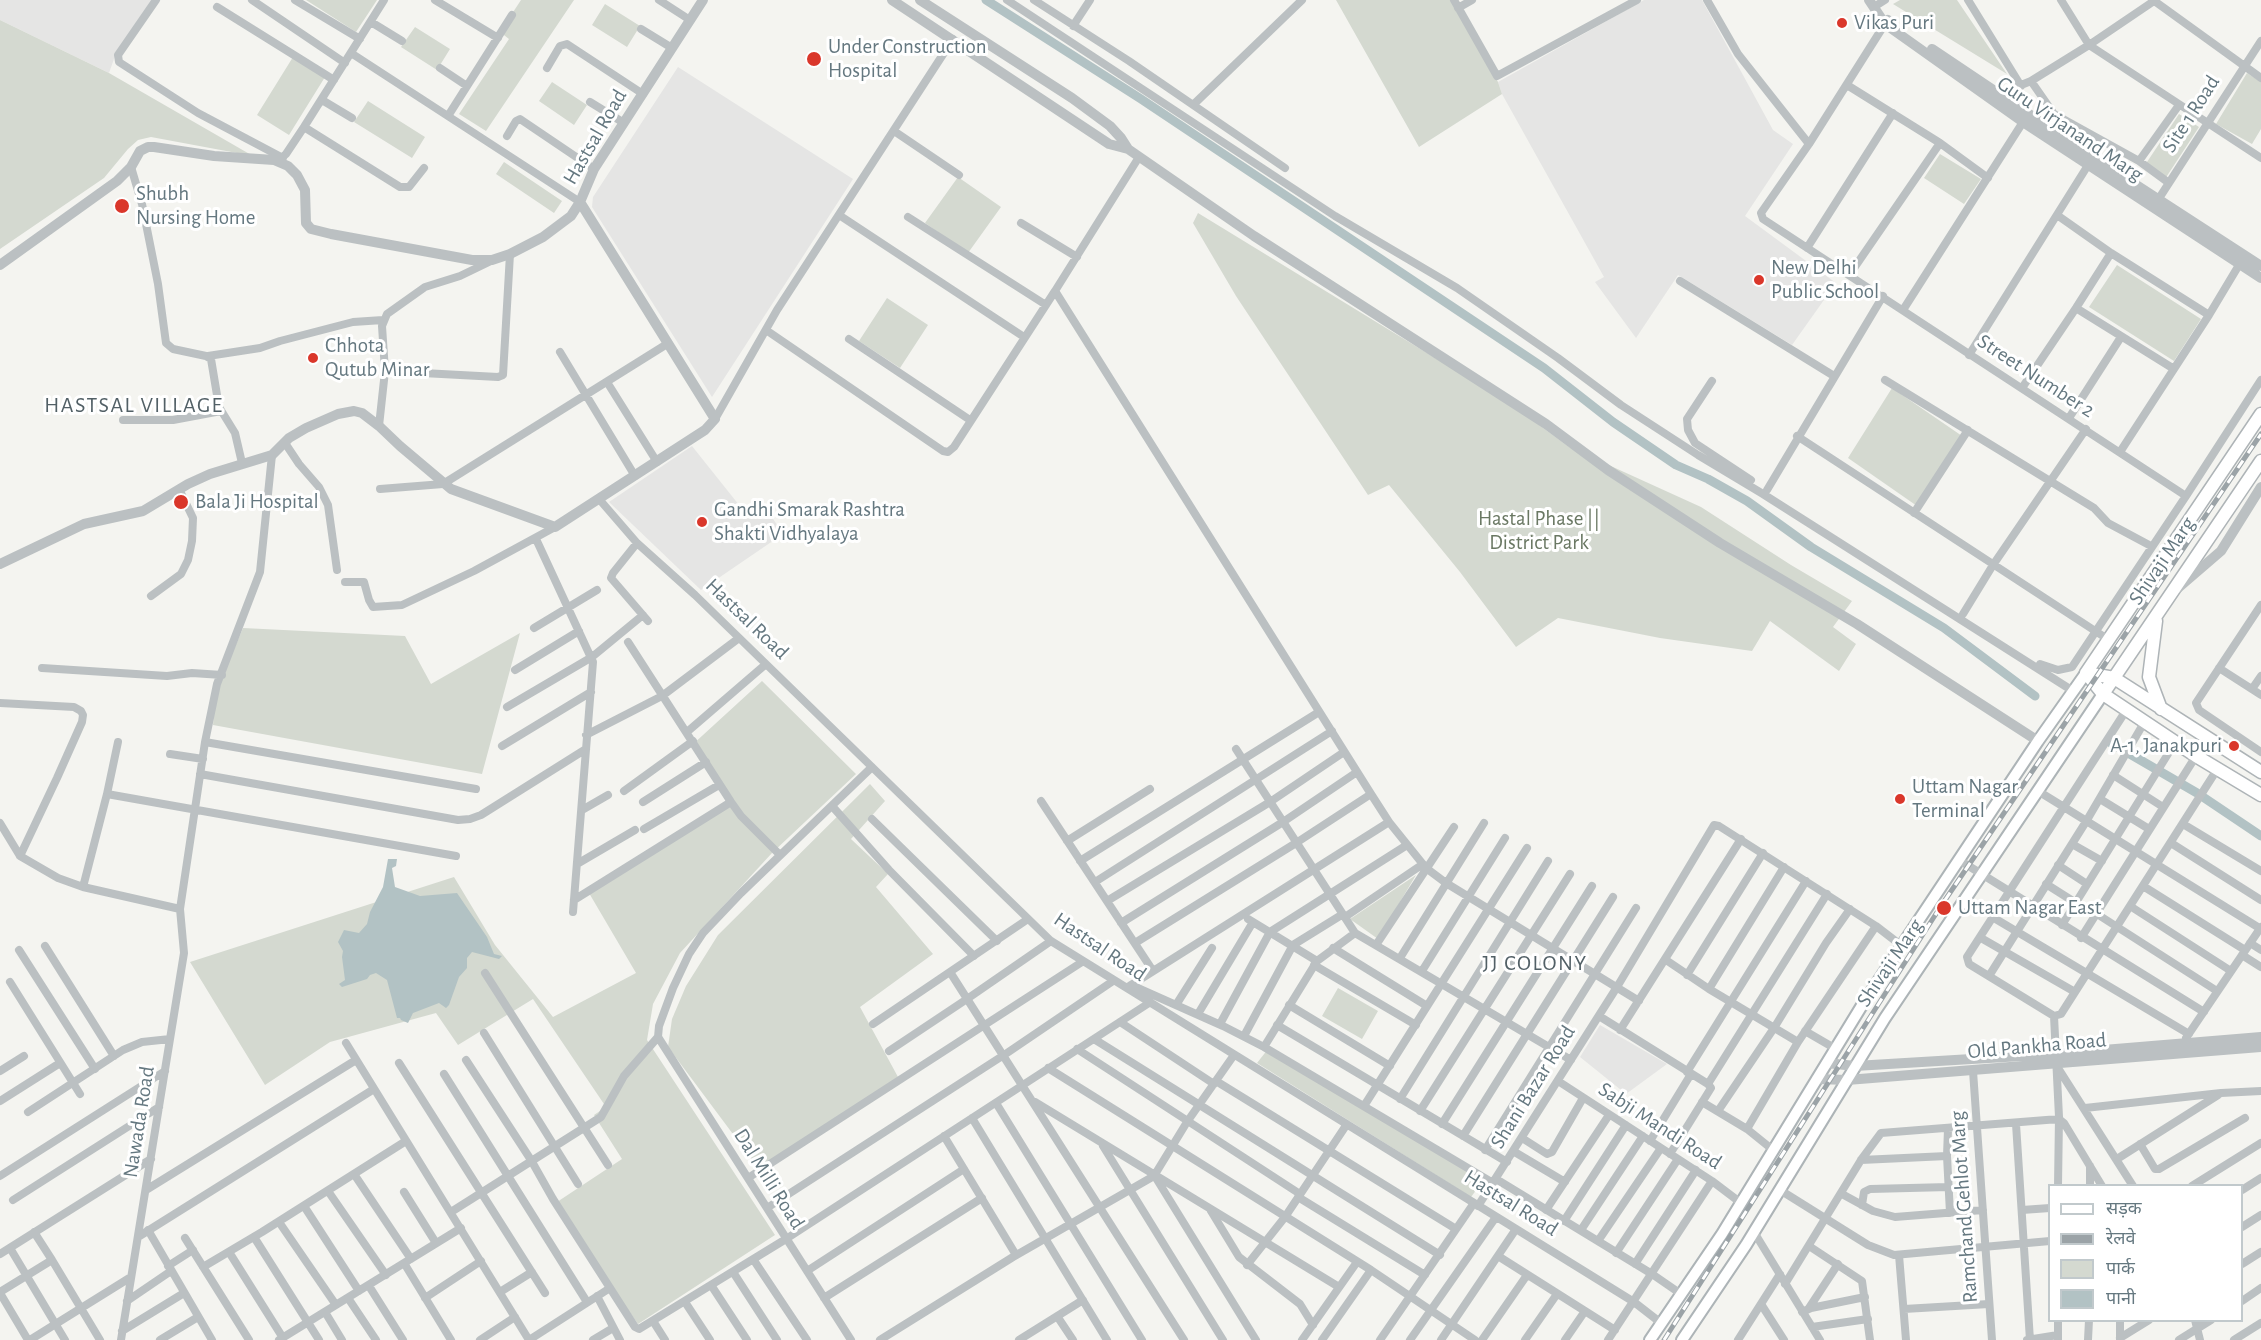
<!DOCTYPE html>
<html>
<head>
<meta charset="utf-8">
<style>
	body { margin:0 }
	#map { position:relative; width:2261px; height:1340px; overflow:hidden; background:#f4f4f0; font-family:"Alegreya Sans","Noto Sans Devanagari",sans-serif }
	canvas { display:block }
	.legend { position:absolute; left:2048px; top:1184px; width:195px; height:138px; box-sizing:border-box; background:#fff; border:2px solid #c1c9cc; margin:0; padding:8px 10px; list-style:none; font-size:18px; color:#657880 }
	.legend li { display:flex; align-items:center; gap:12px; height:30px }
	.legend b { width:30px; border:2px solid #c1c9cc }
</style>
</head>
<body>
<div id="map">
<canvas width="2261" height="1340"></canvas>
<ul class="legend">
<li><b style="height:8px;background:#fff"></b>सड़क</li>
<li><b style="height:8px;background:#9ba3a7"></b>रेलवे</li>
<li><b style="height:16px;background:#d4d9d0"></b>पार्क</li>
<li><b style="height:16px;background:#b2c2c4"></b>पानी</li>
</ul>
</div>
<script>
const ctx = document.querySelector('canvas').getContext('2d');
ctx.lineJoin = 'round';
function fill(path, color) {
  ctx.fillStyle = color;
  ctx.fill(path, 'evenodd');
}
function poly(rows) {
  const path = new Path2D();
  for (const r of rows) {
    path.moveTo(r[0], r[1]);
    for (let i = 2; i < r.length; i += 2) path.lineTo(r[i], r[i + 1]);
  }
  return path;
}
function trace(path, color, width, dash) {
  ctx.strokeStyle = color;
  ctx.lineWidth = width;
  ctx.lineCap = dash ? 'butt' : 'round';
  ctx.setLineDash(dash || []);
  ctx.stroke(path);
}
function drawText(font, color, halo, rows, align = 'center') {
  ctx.font = font + ' "Alegreya Sans",sans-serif';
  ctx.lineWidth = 6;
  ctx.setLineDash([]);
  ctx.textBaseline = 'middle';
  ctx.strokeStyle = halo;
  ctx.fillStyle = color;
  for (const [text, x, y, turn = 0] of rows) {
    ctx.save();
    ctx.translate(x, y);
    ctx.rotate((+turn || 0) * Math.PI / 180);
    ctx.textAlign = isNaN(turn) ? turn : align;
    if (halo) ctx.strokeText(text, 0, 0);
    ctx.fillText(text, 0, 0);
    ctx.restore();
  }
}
fill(poly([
	[0,0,152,0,115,56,109,73,0,20],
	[1644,0,1702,0,1773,130,1793,144,1745,216,1836,283,1792,345,1678,275,1636,338,1595,282,1604,277,1502,94,1498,82],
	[678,67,853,179,712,397,592,207,593,197],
	[692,446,743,510,760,499,783,534,701,590,609,502],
	[1600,1025,1667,1064,1626,1094,1580,1057]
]), '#e5e5e4');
fill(poly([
	[306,0,377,0,356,32],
	[521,0,574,0,486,131,459,114,509,39,500,32],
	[1336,0,1452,0,1498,82,1502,94,1419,147],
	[1900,0,1957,0,2007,74,1893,4],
	[605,4,640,26,627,47,592,25],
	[0,20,109,73,253,156,151,137,138,140,128,149,104,178,0,249],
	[415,27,450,49,437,70,401,47],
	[293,57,325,77,289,135,257,115],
	[2247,73,2261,82,2261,129,2252,144,2216,124],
	[552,82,587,105,574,125,539,101],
	[368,101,425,137,412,158,354,122],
	[2179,114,2199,127,2165,179,2145,165],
	[1940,154,1981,179,1964,204,1924,178],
	[504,162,562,201,554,213,496,174],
	[958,177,1001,207,968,253,925,223],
	[1198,213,1512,405,1569,447,1701,507,1791,565,1852,601,1833,627,1856,644,1839,671,1770,621,1752,651,1660,638,1558,618,1516,647,1460,572,1389,485,1368,495,1236,296,1193,223],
	[2117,265,2201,319,2174,361,2089,307],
	[887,298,928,325,900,368,859,341],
	[1892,388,1965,438,1917,506,1848,458],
	[243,628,405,636,431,684,520,633,482,774,213,725,216,691],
	[762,681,856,774,772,853,680,953,653,1004,647,1040,775,1235,638,1324,554,1204,622,1159,594,1115,606,1107,533,999,458,1045,436,1013,330,1042,265,1085,190,962,454,877,495,945,553,1017,636,973,589,893,728,804,691,746],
	[870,784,885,801,851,839,888,874,876,887,933,954,860,1007,898,1077,759,1169,668,1047,672,1019,686,986,718,935],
	[1416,875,1378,939,1350,919],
	[1338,988,1378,1011,1362,1039,1322,1016],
	[1268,1049,1483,1181,1471,1197,1257,1063]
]), '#d4d9d0');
fill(poly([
	[388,859,397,859,396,866,392,868,395,887,420,896,457,893,487,937,494,954,502,956,499,959,472,952,467,958,467,968,459,977,449,1005,446,1008,439,1003,413,1013,408,1023,401,1020,400,1018,397,1018,387,980,376,973,370,975,367,979,342,987,339,984,345,980,342,957,343,951,338,942,344,930,359,933,367,924,370,912,383,887]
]), '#b2c2c4');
trace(poly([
	[986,0,1141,99,1544,368,1613,422,1676,465,1708,479,1747,501,1811,547,1944,628,2035,696],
	[2111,743,2197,793,2261,836]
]), '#b2c2c4', 9);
const secondary = poly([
	[1650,1340,1722,1234,1861,1007,2038,741,2086,673],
	[1682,1340,1746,1245,1885,1018,2103,694]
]);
const primary = poly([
	[2156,621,2149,677,2161,709],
	[2086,673,2261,414],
	[2086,673,2103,694,2196,756,2261,795],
	[2086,673,2114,678,2261,772],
	[2103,694,2261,461]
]);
trace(secondary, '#adb4b7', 14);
trace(primary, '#aeb4b7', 15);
trace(poly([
	[156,0,118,55,119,62,198,113,283,158],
	[252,0,345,63],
	[295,0,360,39],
	[435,0,498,38],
	[659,0,690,20],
	[1007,0,1335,216,1457,288,1558,358,1621,405,1698,455,1763,494,2073,691],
	[1034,0,1129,61,1285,168],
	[1454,0,1497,76,1637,0],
	[1707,0,1738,54,1809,144],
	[1968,0,2021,86],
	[2061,0,2089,45,2261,158],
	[2153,0,2261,78],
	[217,7,334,80],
	[1874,7,1885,0],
	[1458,8,1472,0],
	[1888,19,1809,144,1761,213,1763,219,2186,496,2261,380],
	[371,22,402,41],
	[1073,26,1090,0],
	[641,29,672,48],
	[351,53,580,202],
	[440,68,467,86],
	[547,68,560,46,567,44,643,94],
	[2031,81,2054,114,2139,161,2169,183],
	[1847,85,1940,143,1988,178],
	[1999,94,2031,81,2089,45,2154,1],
	[322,100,352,118],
	[590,102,624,123],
	[1193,105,1302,0],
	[448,116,512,15],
	[304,127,400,187,409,187,424,168],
	[894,131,959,175],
	[507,136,516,121,520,119,594,169],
	[1139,157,1055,291,1371,794,1389,822,1426,868,1446,883,1639,1001],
	[279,160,286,154,304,127,384,0],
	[2139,161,2179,105],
	[131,167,142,204,158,284,166,343,173,349,206,356,211,359,219,407,235,433,242,463],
	[2156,203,2261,41],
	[839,215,1024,337],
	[2057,215,2111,253,2209,315],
	[908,217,1046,305],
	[1021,223,1077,257],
	[1807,248,1893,113],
	[1850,274,1940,143],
	[1680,281,1834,376],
	[2076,308,2174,369],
	[1903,310,2023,122],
	[766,330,943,451,948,452,954,447,1055,291],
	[849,339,970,420],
	[560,352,635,476],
	[1969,355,2090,162],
	[208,356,260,348,280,341,353,322,383,320],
	[385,371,498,377,503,375,510,254],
	[1885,380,2094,508,2108,523,2151,546],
	[1712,381,1687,419,1688,430,1695,443,1751,480],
	[607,382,657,462],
	[2022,388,2076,308,2111,253],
	[2069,418,2121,337],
	[715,419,777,310,953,39],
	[123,420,173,420,221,411],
	[379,426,385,371,382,326,387,314,425,287,460,276,491,261],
	[1797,436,2109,640],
	[285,443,299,464,319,487,328,505,337,570],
	[2120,452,2209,315,2239,265],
	[380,489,443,484,667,344],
	[1767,490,1883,296],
	[599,499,637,543,695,595,1051,941,1634,1302,1661,1323],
	[1914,513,1968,430],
	[536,539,593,662,573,912],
	[637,543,613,573,611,578,648,621],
	[345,582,364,582,369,600,373,607,402,605,474,571,555,527],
	[151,596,181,574,188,560,192,541,193,518,179,489],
	[2261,605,2196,703,2199,710,2261,752],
	[1963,614,1993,565,2086,429],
	[534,628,597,590],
	[628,642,731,802,741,816,780,855],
	[2040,664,2058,670,2072,667,2186,496],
	[42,668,167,676,192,673,222,675],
	[2219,668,2261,695],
	[515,670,579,631],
	[2252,689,2261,676],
	[0,703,74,707,81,711,83,715,82,722,57,778,20,856],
	[507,707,592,657,643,615],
	[2127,709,1967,957,1969,964,2054,1016,2061,1014,2218,768],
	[687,732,766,664],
	[586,735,662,696,739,638],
	[205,742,476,789],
	[502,746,591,692],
	[1236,749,1355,933,1571,1060],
	[170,754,203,759],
	[200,774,458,820,470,819,481,815,586,749],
	[2113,775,2163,807],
	[624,791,693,741],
	[2038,791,2261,929],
	[107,794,456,856],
	[2100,799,2149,829],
	[1041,801,1153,971],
	[643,802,706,762],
	[832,806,889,870,974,956],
	[582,810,608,795],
	[872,819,997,941],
	[0,823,20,856,58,878,83,887,180,909],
	[2183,824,2261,871],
	[644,829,719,785],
	[1067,841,1150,789],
	[2171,843,2261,900],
	[2072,844,2102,861],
	[1959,860,2204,1012],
	[1080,861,1319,712],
	[577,864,635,830],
	[2058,865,2087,884],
	[1095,882,1332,731],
	[2046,884,2076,903],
	[2143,886,2245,950],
	[83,887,107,794,118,742],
	[574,900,731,802],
	[1107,901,1270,802,1344,752],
	[2130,906,2231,971],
	[2097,914,2217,991],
	[1345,917,1423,864],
	[1994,918,2189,1034],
	[1248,919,1317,961],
	[1121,923,1283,822,1357,772],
	[2062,925,2176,741],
	[1981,938,2075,992],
	[2081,938,2196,756],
	[1135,943,1296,843,1371,794],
	[2250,943,2261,950],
	[1376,945,1454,827],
	[45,946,114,1056],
	[1333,948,1427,1006],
	[19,950,95,1069],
	[2242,955,2261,967],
	[1400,958,1484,823],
	[1666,960,1709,989,1798,1042],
	[1314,965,1416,1025],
	[1422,971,1505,838],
	[950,972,1184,1340],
	[485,973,608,1165],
	[1687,975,1763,853],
	[1989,976,2087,820,2145,721],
	[10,982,80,1094],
	[1131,985,1223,1026,1264,1047,1493,1183],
	[1128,987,1389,822],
	[1709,989,1784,867],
	[1176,1005,1212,948],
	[1289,1005,1390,1066],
	[1198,1014,1253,922],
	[1599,1016,1708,1084],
	[2054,1016,2059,1117,2058,1186],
	[1120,1022,1214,1084],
	[873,1024,1028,919],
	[1220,1024,1270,932,1407,845],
	[1277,1025,1507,1162],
	[1620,1030,1741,839],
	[1805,1031,1836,1049],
	[484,1033,578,1184],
	[1244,1036,1293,945,1343,914],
	[658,1037,851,1340],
	[2186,1038,2261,927],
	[1094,1039,1440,1255],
	[346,1043,529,1340],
	[1264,1047,1317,961,1355,933],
	[1077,1049,1300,1194],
	[889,1051,967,999,1051,941],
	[466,1060,531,1160,553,1199,635,1327,639,1329,786,1239,1149,1003],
	[399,1063,545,1293],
	[2056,1065,2133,1186],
	[1048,1068,1371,1270,1475,1340],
	[0,1071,24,1056],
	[1973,1071,1992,1340],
	[1687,1072,1806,881],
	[444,1074,587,1302],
	[1216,1081,1456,1229],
	[1558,1081,1712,1181,1741,1203],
	[1400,1099,1548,861],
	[0,1101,60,1063],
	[1035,1102,1339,1287],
	[1702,1102,1747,1129,1773,1150],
	[996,1103,1142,1340],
	[1364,1106,1527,848],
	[2085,1108,2221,1093,2261,1091],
	[1420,1111,1570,874],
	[1718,1111,1774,1028,1826,943,1850,909],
	[28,1112,123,1050,142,1042,170,1039],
	[972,1118,1107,1340],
	[1442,1124,1592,886],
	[2016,1124,2030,1340],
	[1747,1129,1798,1042,1876,926],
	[1948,1129,1947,1156,1950,1213],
	[944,1136,1016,1255],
	[1463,1136,1613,897],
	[1522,1138,1547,1154,1552,1152,1583,1098],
	[1650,1141,1691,1074],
	[2140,1144,2155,1169,2159,1169,2245,1118],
	[1103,1146,1223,1340],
	[1485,1150,1636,908],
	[1513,1151,1565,1182],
	[1670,1154,1711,1088,1708,1084,1827,894],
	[2117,1159,2218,1095],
	[1861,1160,1947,1156],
	[2090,1166,2090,1186],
	[354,1174,411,1259],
	[0,1176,165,1071],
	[748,1178,1082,962],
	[1156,1178,1256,1340],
	[1496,1179,1652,1274,1681,1294],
	[2192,1186,2261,1143],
	[146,1190,356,1060],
	[1780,1190,1868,1245,1894,1255,2050,1241],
	[2242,1190,2261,1178],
	[328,1191,386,1275],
	[404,1192,436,1243],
	[1842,1194,1873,1211,1895,1217,1983,1210],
	[1298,1197,1425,1275],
	[13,1200,159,1107],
	[1862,1205,1864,1192,1870,1189,1949,1187],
	[304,1206,359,1291],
	[1478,1206,1617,987,1714,825,1719,826,1876,926,1902,946],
	[767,1208,1007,1053,1113,981],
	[1546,1210,1609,1115],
	[2022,1210,2050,1208],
	[1211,1211,1239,1257,1300,1304,1313,1325],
	[451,1212,601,1117,624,1076,658,1037,659,1026,673,988,689,954,703,933,741,893,872,767],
	[1564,1221,1626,1125],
	[279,1222,336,1305],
	[2242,1227,2261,1215],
	[148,1230,212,1340],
	[1581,1230,1643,1136],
	[1754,1232,1820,1340],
	[138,1237,374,1089],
	[254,1237,319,1340],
	[185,1238,249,1340],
	[1598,1241,1661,1148],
	[1809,1246,1862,1281,1870,1340],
	[10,1248,65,1340],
	[229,1252,283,1338],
	[1616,1253,1678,1159],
	[0,1254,151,1159],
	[1899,1255,1906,1340],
	[1498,1256,1615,1330],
	[753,1259,807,1340],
	[52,1260,100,1340],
	[404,1263,451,1340],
	[1635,1264,1696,1170],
	[2242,1264,2261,1252],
	[1247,1265,1285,1217,1347,1124],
	[168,1266,193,1250],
	[203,1267,262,1232,406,1141],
	[807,1271,964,1169],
	[733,1272,777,1340],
	[1785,1284,1861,1160,1881,1133,2059,1119,2064,1123,2102,1186],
	[711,1285,747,1340],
	[369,1286,403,1340],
	[0,1292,52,1260,34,1232],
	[500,1292,532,1272],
	[0,1293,28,1340],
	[597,1296,620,1340],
	[348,1298,376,1340],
	[425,1298,481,1261],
	[824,1298,982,1198],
	[127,1301,171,1271],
	[2242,1301,2261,1288],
	[685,1302,710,1340],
	[1761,1304,1784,1340],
	[1809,1308,1838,1264],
	[1904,1309,1989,1304],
	[325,1312,342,1340],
	[1802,1312,1811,1308,1865,1297],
	[1057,1316,1073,1340],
	[2120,1320,2120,1340],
	[2195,1320,2200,1340],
	[653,1321,665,1340],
	[1812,1327,1868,1319],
	[122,1331,184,1293],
	[2120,1338,2149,1320],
	[30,1340,131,1277],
	[121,1340,184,953,180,909,205,742,217,684,260,572,272,455],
	[160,1340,198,1317],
	[279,1340,461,1228],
	[480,1340,515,1317],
	[529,1340,610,1288],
	[593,1340,613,1328],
	[880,1340,1013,1257,1154,1176,1187,1122,1234,1055],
	[1019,1340,1083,1300],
	[1302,1340,1357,1262],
	[1322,1340,1371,1270],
	[1380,1340,1474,1203],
	[1410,1340,1496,1217],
	[1441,1340,1516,1229],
	[1482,1340,1527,1275],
	[1525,1340,1557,1294],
	[1565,1340,1585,1311],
	[1608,1340,1712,1181],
	[1738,1340,1780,1274],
	[2027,1340,2058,1335],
	[2058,1340,2058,1320],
	[2088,1340,2089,1320],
	[2179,1340,2211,1320],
	[2234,1340,2261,1323]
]), '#bbc0c2', 8);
trace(poly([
	[892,0,1109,144,1128,149],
	[920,0,1072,98,1110,126,1121,138,1128,149,1254,236,1546,424,1608,470,1720,543,1857,624,2038,741],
	[1869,0,1885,24,2023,122,2261,278],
	[1932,49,2093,157,2261,266],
	[0,265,117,181,131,167,140,151,148,147,154,147,214,156,274,160,288,166,297,175,305,190,306,223,311,229,331,234,472,260,492,260,510,254,543,237,571,216,580,202,594,169,703,0],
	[0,564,84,524,143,511,188,484,210,474,272,455,289,438,306,428,338,414,354,411,362,413,379,426,400,446,451,489,555,527,705,430,715,419,580,202],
	[2178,588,2221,551,2261,487],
	[1827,1063,1855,1066,2055,1054,2261,1037],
	[1817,1079,1847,1080,2261,1047]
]), '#bbc0c2', 10);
trace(secondary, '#fff', 10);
trace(primary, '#fff', 12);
const rail = poly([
	[1664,1340,1941,906,2261,434]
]);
trace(rail, '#9ba3a7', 5);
trace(rail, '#fff', 3, [9]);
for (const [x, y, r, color] of [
	[1842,23,6,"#da372b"],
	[814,59,8,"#da372b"],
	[122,206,8,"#da372b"],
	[1759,280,6,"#da372b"],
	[313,358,6,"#da372b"],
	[181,502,8,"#da372b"],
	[702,522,6,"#da372b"],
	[2234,746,6,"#da372b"],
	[1900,799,6,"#da372b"],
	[1944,908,8,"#da372b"]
]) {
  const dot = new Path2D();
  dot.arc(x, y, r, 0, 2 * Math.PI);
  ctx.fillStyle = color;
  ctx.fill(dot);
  trace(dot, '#fff', 2);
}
drawText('21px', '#657880', '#fff', [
	["Vikas Puri",1854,23],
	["Under Construction",828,47],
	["Hospital",828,71],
	["Shubh",136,194],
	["Nursing Home",136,218],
	["New Delhi",1771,268],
	["Public School",1771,292],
	["Chhota",325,346],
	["Qutub Minar",325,370],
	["Bala Ji Hospital",195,502],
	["Gandhi Smarak Rashtra",714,510],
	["Shakti Vidhyalaya",714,534],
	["A-1, Janakpuri",2222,746,"right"],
	["Uttam Nagar",1912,787],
	["Terminal",1912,811],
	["Uttam Nagar East",1958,908]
], 'left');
drawText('21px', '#657880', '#fff', [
	["Site 1 Road",2191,114,-57],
	["Guru Virjanand Marg",2070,129,34],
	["Hastsal Road",595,137,-60],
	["Street Number 2",2036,376,33],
	["Shivaji Marg",2162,561,-56],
	["Hastsal Road",747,619,44],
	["Hastsal Road",1100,947,34],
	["Shivaji Marg",1890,963,-56],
	["Old Pankha Road",2037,1046,-5],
	["Shani Bazar Road",1533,1087,-58],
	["Nawada Road",139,1122,-81],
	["Sabji Mandi Road",1660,1126,33],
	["Dal Milli Road",769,1179,58],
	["Hastsal Road",1511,1203,32],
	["Ramchand Gehlot Marg",1964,1207,-94]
]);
drawText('21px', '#6a7863', '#fff', [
	["Hastal Phase ||",1539,519],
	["District Park",1539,543]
]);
ctx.letterSpacing = '1.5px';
drawText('22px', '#526066', '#fff', [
	["HASTSAL VILLAGE",134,405],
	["JJ COLONY",1535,963]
]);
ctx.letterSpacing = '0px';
</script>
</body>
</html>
